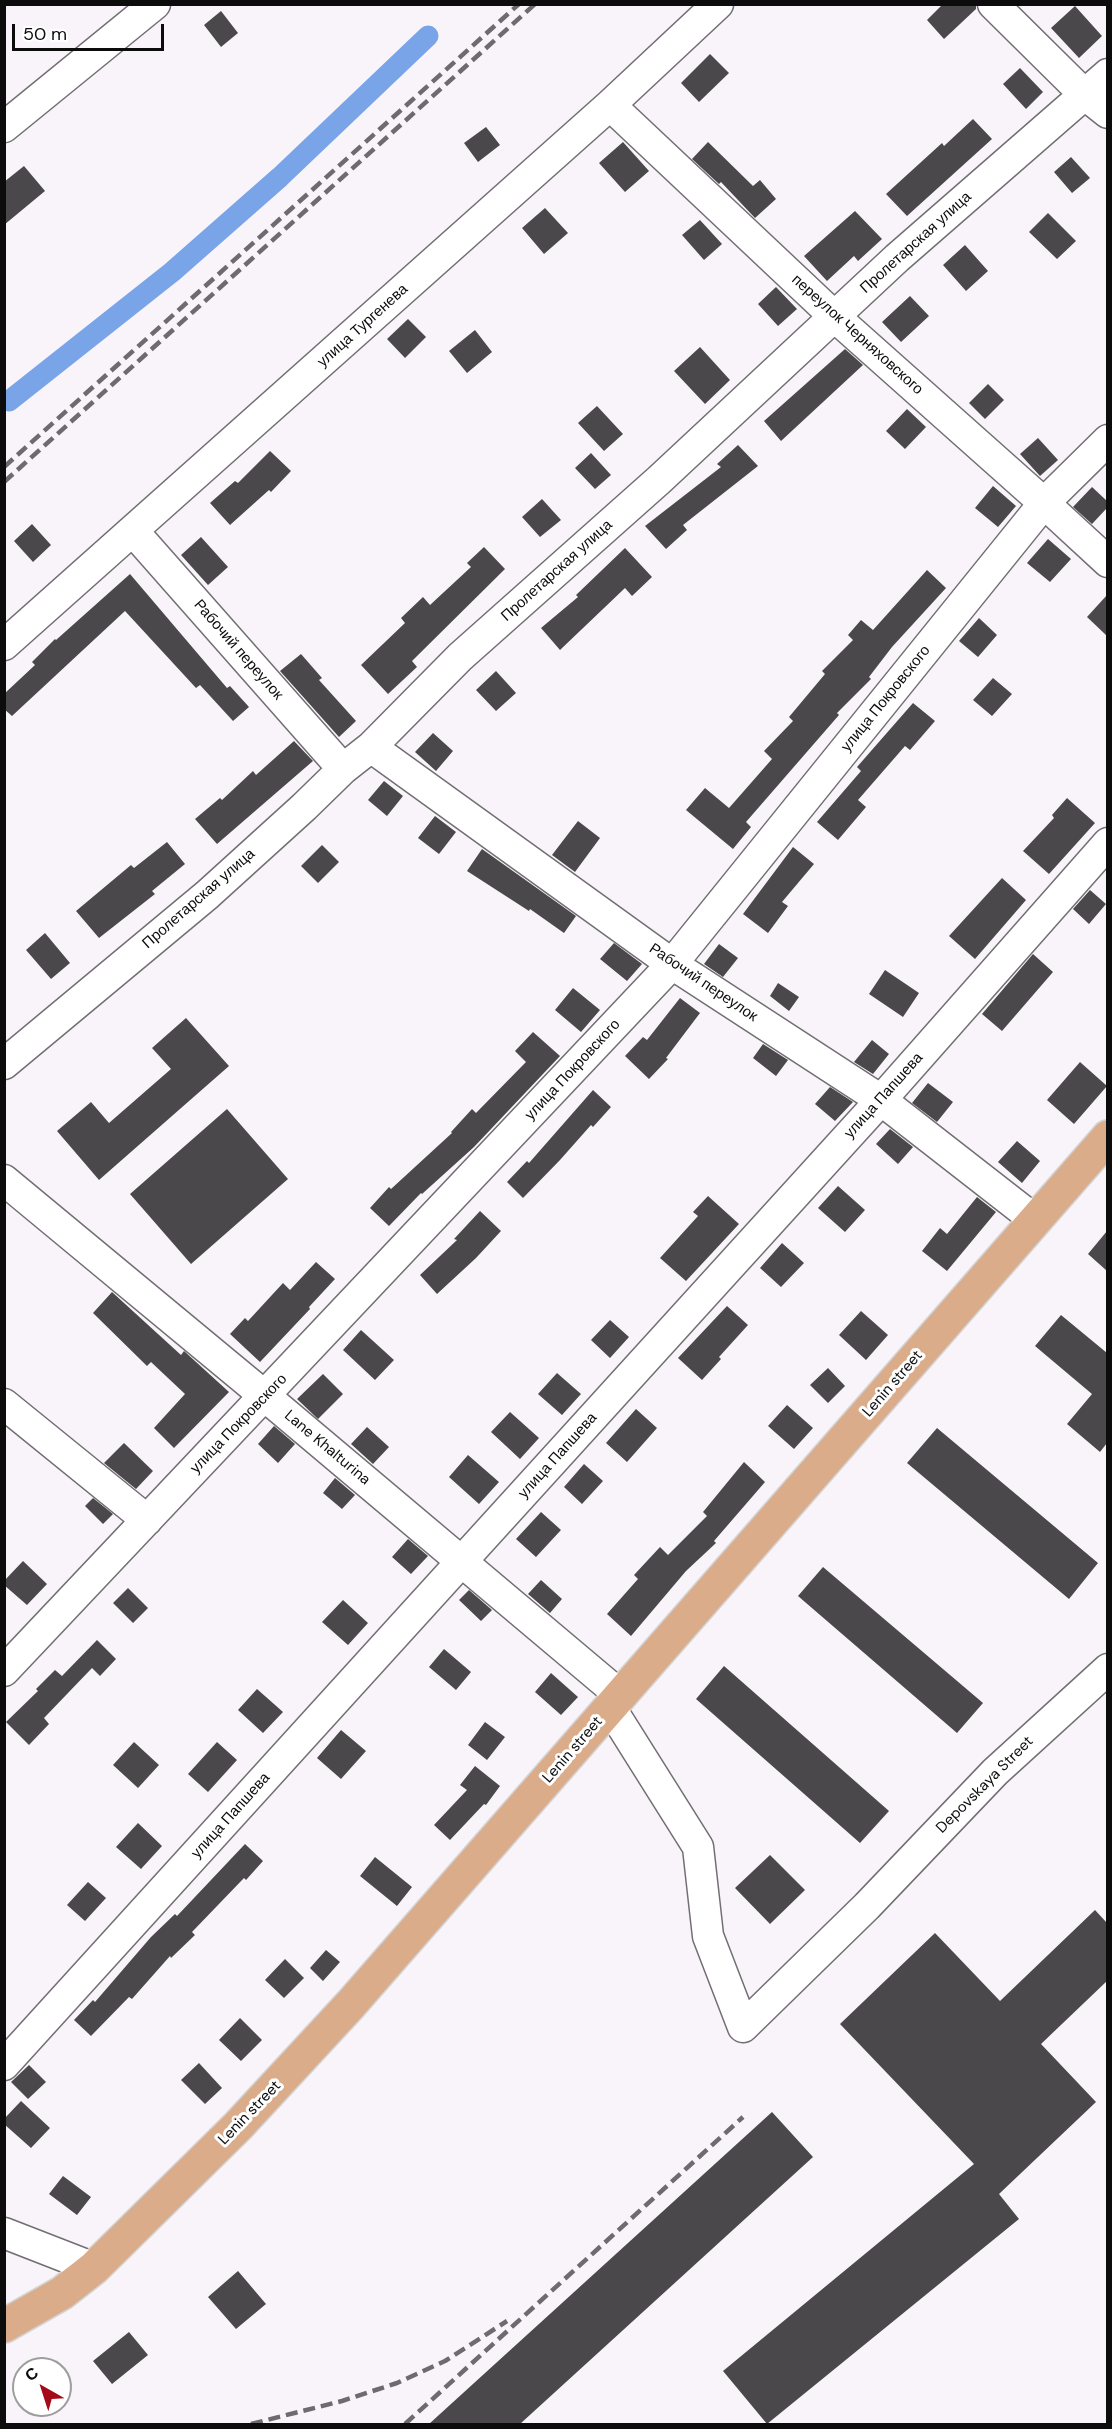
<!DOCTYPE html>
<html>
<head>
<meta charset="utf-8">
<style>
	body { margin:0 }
	#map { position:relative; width:1112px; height:2429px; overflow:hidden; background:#f8f4fa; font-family:"DM Sans",sans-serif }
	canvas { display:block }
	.frame { position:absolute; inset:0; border:6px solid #0d0c0d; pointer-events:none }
	.north { position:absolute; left:12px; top:2357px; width:60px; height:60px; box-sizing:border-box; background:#fff; border:2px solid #9e9e9e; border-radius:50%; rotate:321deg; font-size:16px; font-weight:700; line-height:24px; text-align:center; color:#0d0c0d }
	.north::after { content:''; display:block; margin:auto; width:21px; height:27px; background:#a40a19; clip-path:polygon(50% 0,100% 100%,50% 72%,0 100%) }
	.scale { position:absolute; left:12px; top:24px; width:152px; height:27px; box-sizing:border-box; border:3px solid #0d0c0d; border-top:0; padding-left:8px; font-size:18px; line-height:21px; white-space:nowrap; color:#0d0c0d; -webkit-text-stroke:4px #fff; paint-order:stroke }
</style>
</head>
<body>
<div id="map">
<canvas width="1112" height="2429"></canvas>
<div class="frame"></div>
<div class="north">С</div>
<div class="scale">50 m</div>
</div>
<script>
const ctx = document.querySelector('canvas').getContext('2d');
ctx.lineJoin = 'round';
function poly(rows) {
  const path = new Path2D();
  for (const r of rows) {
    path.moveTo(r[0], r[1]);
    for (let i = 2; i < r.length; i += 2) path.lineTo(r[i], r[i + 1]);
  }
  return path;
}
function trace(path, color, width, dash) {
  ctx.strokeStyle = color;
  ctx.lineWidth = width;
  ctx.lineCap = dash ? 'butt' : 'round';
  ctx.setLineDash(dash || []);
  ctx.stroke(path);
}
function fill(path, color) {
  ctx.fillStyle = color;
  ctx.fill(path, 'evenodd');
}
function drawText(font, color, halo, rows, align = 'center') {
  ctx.font = font + ' "DM Sans",sans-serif';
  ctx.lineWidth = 6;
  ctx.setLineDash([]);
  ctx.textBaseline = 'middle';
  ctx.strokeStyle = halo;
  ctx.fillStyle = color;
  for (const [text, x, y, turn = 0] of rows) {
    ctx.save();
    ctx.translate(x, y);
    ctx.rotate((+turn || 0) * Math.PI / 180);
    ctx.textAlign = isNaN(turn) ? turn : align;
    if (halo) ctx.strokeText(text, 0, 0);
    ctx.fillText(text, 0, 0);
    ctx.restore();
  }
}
trace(poly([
	[9,401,172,272,280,177,428,36]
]), '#7aa4e8', 21);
fill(poly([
	[943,4,976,4,976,9,944,39,927,20],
	[1075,6,1102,36,1079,58,1051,28],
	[221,11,238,33,221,47,204,25],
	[710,54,729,73,699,102,681,83],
	[1020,68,1043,92,1026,109,1003,84],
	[973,119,992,139,907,216,886,194,942,143,944,146],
	[486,127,500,145,478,162,464,143],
	[623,142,649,171,625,192,599,163],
	[708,142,753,186,760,180,776,199,755,218,721,182,719,184,692,159],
	[1071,157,1090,178,1072,193,1054,172],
	[24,166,45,191,4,225,4,182],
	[545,208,568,233,544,254,522,228],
	[855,211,882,239,858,261,854,256,827,281,804,256],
	[1048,213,1076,241,1057,259,1029,232],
	[700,220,722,244,704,260,682,235],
	[965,245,988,271,966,291,943,265],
	[776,287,797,309,778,326,758,304],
	[910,296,929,316,901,342,882,322],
	[408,319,426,337,405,358,387,339],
	[475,330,492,352,467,373,449,351],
	[700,347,730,380,705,404,674,371],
	[845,349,863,365,781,441,764,421],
	[988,384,1004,400,985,419,969,403],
	[597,406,623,434,604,451,578,423],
	[907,409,926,427,905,449,886,431],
	[1038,438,1058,460,1040,476,1020,454],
	[738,445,758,466,683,525,687,530,666,549,645,526,721,467,717,464],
	[270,451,291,471,271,492,269,490,230,525,210,503,235,481,238,483],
	[591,453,611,475,595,489,575,468],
	[993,486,1016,506,998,527,975,508],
	[1092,487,1107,501,1107,508,1092,524,1073,507],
	[542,499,561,520,540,537,522,517],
	[32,524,51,545,33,562,14,541],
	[201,537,228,567,208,585,181,555],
	[1048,539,1071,559,1050,582,1027,563],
	[484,547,505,569,412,661,417,667,388,694,361,665,405,623,401,618,423,597,430,605,471,567,467,563],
	[625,548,652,577,632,596,625,588,560,650,541,628,578,597,576,595],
	[927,570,946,588,892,647,869,677,871,679,837,713,839,715,746,822,751,827,733,849,686,810,705,788,729,808,772,759,764,751,793,721,789,717,825,674,822,671,853,640,848,635,861,620,873,630],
	[130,574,227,688,230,686,249,707,233,721,200,685,196,688,125,611,12,716,4,709,4,694,35,665,32,662,55,639,56,640],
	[1107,595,1107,636,1087,617],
	[979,618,997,635,978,657,959,641],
	[301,654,322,678,319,680,356,721,339,737,280,671],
	[496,671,516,693,496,711,476,690],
	[993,678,1012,694,992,716,973,700],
	[913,703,935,721,910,750,905,746,858,800,866,807,838,840,817,822,861,771,857,767],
	[433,733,453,751,436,771,415,752],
	[294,741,313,761,217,844,195,819,220,798,222,800,253,771,256,775],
	[384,781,403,796,387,816,368,800],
	[1067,798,1095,823,1049,874,1023,851,1054,818,1052,815],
	[435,816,456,832,439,854,418,838],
	[578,821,600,838,575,872,552,855],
	[167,842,185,864,152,891,155,894,99,938,76,911,131,865,134,868],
	[322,845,339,862,318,883,301,866],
	[793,847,814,864,782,902,788,906,768,933,743,914],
	[482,849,576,916,564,933,530,909,529,911,467,871],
	[1002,878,1026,900,975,959,949,936],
	[1090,890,1106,904,1089,924,1073,909],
	[45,933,70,963,51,979,26,950],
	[614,943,642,964,627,981,600,959],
	[719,944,738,958,723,977,704,964],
	[1033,954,1053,972,1002,1031,982,1014],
	[885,970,919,993,903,1017,869,994],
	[778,983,799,997,789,1011,770,996],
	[573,988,600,1010,581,1032,555,1010],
	[680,998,700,1013,666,1058,668,1059,649,1079,625,1056,643,1037,647,1040],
	[186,1018,229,1066,99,1180,57,1131,91,1102,109,1123,171,1069,152,1048],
	[533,1032,560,1056,474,1147,422,1194,421,1193,389,1226,370,1208,389,1187,391,1189,452,1133,451,1132,472,1109,476,1113,526,1062,515,1051],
	[872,1040,889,1054,873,1074,854,1062],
	[763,1044,788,1060,776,1076,753,1058],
	[1080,1062,1107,1086,1074,1124,1047,1100],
	[928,1083,953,1102,937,1122,912,1103],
	[830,1087,853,1102,835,1121,815,1104],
	[593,1090,611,1107,593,1127,591,1125,560,1160,523,1198,507,1182,527,1161,529,1163],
	[227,1109,288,1179,191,1264,130,1194],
	[890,1129,913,1147,898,1164,876,1144],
	[1017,1141,1040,1161,1022,1183,998,1162],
	[838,1186,865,1210,845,1232,818,1208],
	[708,1196,739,1224,686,1281,660,1258,698,1216,693,1212],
	[977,1197,996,1212,947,1271,922,1251,940,1228,947,1234],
	[480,1211,501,1231,476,1258,437,1294,420,1275,457,1240,454,1239],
	[1107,1231,1107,1271,1088,1254],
	[782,1243,804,1263,781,1287,760,1268],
	[316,1262,335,1279,309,1307,310,1309,260,1362,230,1334,245,1318,248,1321,283,1283,290,1290],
	[112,1292,181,1355,184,1351,229,1392,174,1448,154,1428,185,1394,151,1362,147,1366,93,1313],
	[727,1306,748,1325,719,1357,721,1359,702,1380,678,1358],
	[861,1311,888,1335,866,1360,839,1335],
	[1061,1315,1107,1353,1107,1443,1100,1452,1067,1424,1092,1394,1035,1346],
	[610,1320,629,1337,610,1358,591,1340],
	[361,1330,394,1360,375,1380,343,1350],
	[828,1368,845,1386,828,1403,810,1385],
	[557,1373,581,1394,562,1415,538,1394],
	[323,1374,343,1394,318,1419,297,1399],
	[787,1405,813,1428,794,1449,768,1426],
	[636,1409,657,1428,627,1462,606,1443],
	[510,1412,539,1438,520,1459,491,1432],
	[274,1426,295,1444,278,1463,258,1444],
	[367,1427,389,1447,373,1464,351,1444],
	[937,1428,1098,1563,1069,1599,907,1463],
	[124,1443,153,1471,136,1489,104,1463],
	[468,1455,499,1482,479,1504,449,1477],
	[744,1462,765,1482,714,1541,716,1543,686,1571,631,1636,607,1614,638,1579,634,1575,660,1547,668,1555,707,1516,703,1512],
	[584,1464,603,1481,582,1504,564,1487],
	[335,1478,355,1495,342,1509,323,1493],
	[93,1498,113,1514,103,1524,85,1506],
	[541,1512,561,1530,536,1557,516,1539],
	[408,1539,428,1556,411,1574,392,1557],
	[23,1561,47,1584,27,1605,4,1585,4,1581],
	[823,1567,983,1703,957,1733,798,1596],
	[541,1580,562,1599,550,1613,528,1594],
	[128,1588,148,1608,133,1623,113,1603],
	[469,1590,492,1610,481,1621,459,1600],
	[343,1600,368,1623,348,1645,322,1622],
	[97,1640,116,1659,100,1676,92,1668,44,1718,49,1724,29,1745,6,1722,38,1691,36,1689,55,1670,62,1676],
	[444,1649,471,1672,456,1690,429,1667],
	[724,1666,889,1811,860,1843,696,1699],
	[551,1673,578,1697,561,1715,535,1692],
	[257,1689,283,1712,263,1733,238,1710],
	[485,1722,505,1737,487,1760,468,1745],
	[341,1730,366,1751,341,1779,317,1758],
	[134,1742,159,1765,138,1788,113,1765],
	[217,1742,237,1760,208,1792,188,1774],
	[475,1766,500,1786,486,1805,484,1804,450,1840,434,1825,467,1790,460,1785],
	[138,1823,162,1846,141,1869,116,1847],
	[245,1844,263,1861,246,1880,244,1878,192,1932,195,1935,171,1958,170,1956,132,1999,129,1997,91,2036,74,2020,93,2000,95,2002,151,1937,175,1914,177,1916],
	[770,1855,805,1890,770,1924,735,1888],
	[375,1857,412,1887,397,1906,360,1876],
	[88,1882,106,1898,85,1921,67,1905],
	[1095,1910,1107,1923,1107,1981,1041,2044,1096,2102,999,2194,1019,2219,767,2424,723,2371,974,2164,840,2024,935,1933,1000,2001],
	[326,1950,340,1962,323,1981,310,1968],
	[285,1959,304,1978,284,1998,265,1980],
	[240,2018,262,2040,241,2061,219,2040],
	[199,2063,222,2088,205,2104,181,2080],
	[29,2065,46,2082,28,2099,11,2082],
	[21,2101,50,2128,31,2148,4,2124,4,2119],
	[772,2112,813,2157,520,2424,429,2424],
	[63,2176,91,2197,77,2215,49,2194],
	[238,2271,266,2304,236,2329,208,2297],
	[129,2332,148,2355,112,2384,93,2361]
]), '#4b484c');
const minor = poly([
	[993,4,1084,94,1108,113],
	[610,105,835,317,1044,503,1108,562],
	[4,127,155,4],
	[133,531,343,769],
	[4,645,610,105,718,4],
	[371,747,672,964,881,1100,1035,1220],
	[4,1064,207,895,304,807,343,769,371,747,460,657,659,480,897,258,1108,74],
	[4,1180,266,1397,620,1695],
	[4,1404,147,1520],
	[4,1671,672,964,1044,503,1108,440],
	[610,1707,698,1847,708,1936,743,2027,867,1906,995,1772,1108,1669],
	[4,2065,881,1100,1108,843],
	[4,2233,94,2268]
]);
const major = poly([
	[4,2326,62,2293,94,2268,238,2126,351,2004,1108,1137]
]);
trace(minor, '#726e73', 33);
trace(major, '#d3d3d3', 36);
trace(minor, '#fff', 30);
trace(major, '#dbac89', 33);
trace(poly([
	[4,467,519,4],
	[4,482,535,4],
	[251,2424,342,2401,397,2383,445,2361,507,2321],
	[405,2424,743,2117]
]), '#6d6b6e', 4.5, [12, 6]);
drawText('15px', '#0d0c0d', '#fff', [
	["Пролетарская улица",916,243,-42],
	["улица Тургенева",363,326,-42],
	["переулок Черняховского",857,335,42],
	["Пролетарская улица",557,571,-42],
	["Рабочий переулок",238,650,49],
	["улица Покровского",886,699,-51],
	["Пролетарская улица",199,899,-41],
	["Рабочий переулок",703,983,34],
	["улица Покровского",573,1070,-47],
	["улица Папшева",884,1096,-48],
	["Lenin street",893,1384,-49],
	["улица Покровского",239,1424,-46],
	["Lane Khalturina",327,1448,40],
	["улица Папшева",558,1456,-48],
	["Lenin street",573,1750,-49],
	["Depovskaya Street",985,1785,-45],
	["улица Папшева",231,1816,-48],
	["Lenin street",250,2113,-46]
]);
</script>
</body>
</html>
